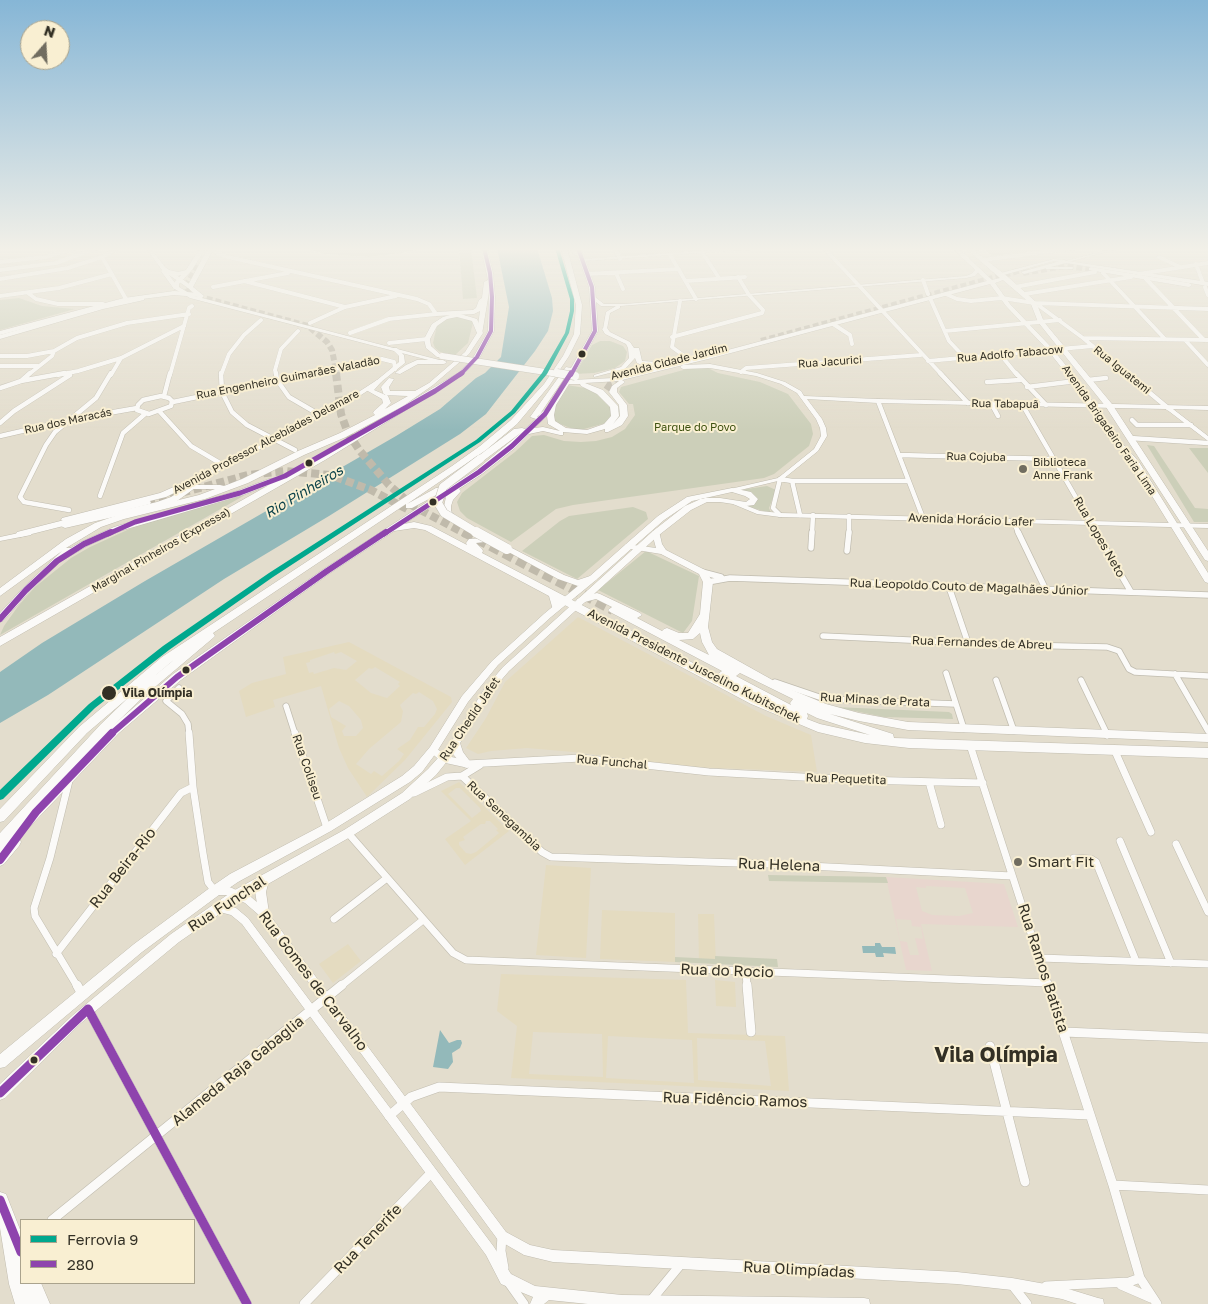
<!DOCTYPE html>
<html>
<head>
<meta charset="utf-8">
<style>
	body { margin:0 }
	#map { position:relative; width:1208px; height:1304px; overflow:hidden; background:#e3ddcd; font-family:"Golos Text",sans-serif }
	canvas { display:block }
	.legend { position:absolute; left:20px; top:1219px; width:175px; height:65px; box-sizing:border-box; background:#f9efd2; border:1px solid #aaa38d; margin:0; padding:6px 9px; list-style:none; font-size:15px; color:#333025 }
	.legend li { display:flex; align-items:center; gap:10px; height:25px }
	.legend b { width:25px; border:1px solid #aaa38d }
	.north { position:absolute; left:20px; top:20px; width:50px; height:50px; box-sizing:border-box; background:#f9efd2; border:1px solid #aaa38d; border-radius:50%; rotate:19deg; font-size:14px; font-weight:700; line-height:20px; text-align:center; color:#333025 }
	.north::after { content:''; display:block; margin:auto; width:18px; height:22px; background:#716d60; clip-path:polygon(50% 0,100% 100%,50% 72%,0 100%) }
</style>
</head>
<body>
<div id="map">
<canvas width="1208" height="1304"></canvas>
<ul class="legend">
<li><b style="height:6px;background:#00a88e"></b>Ferrovia 9</li>
<li><b style="height:6px;background:#8e44ad"></b>280</li>
</ul>
<div class="north">N</div>
</div>
<script>
const ctx = document.querySelector('canvas').getContext('2d');
ctx.lineJoin = 'round';
function fill(path, color) {
  ctx.fillStyle = color;
  ctx.fill(path, 'evenodd');
}
function poly(rows) {
  const path = new Path2D();
  for (const r of rows) {
    path.moveTo(r[0], r[1]);
    for (let i = 2; i < r.length; i += 2) path.lineTo(r[i], r[i + 1]);
  }
  return path;
}
function trace(path, color, width, dash) {
  ctx.strokeStyle = color;
  ctx.lineWidth = width;
  ctx.lineCap = dash ? 'butt' : 'round';
  ctx.setLineDash(dash || []);
  ctx.stroke(path);
}
function drawText(font, color, halo, rows, align = 'center') {
  ctx.font = font + ' "Golos Text",sans-serif';
  ctx.lineWidth = 4;
  ctx.setLineDash([]);
  ctx.textBaseline = 'middle';
  ctx.strokeStyle = halo;
  ctx.fillStyle = color;
  for (const [text, x, y, turn = 0] of rows) {
    ctx.save();
    ctx.translate(x, y);
    ctx.rotate((+turn || 0) * Math.PI / 180);
    ctx.textAlign = isNaN(turn) ? turn : align;
    if (halo) ctx.strokeText(text, 0, 0);
    ctx.fillText(text, 0, 0);
    ctx.restore();
  }
}
fill(poly([
	[578,617,766,716,811,735,817,772,691,767,573,752,527,748,491,751,478,754,466,748,486,718,505,682],
	[349,642,451,697,452,702,405,760,367,797,348,768,339,748,321,686,273,700,275,707,246,717,239,691,252,683,286,674,283,657],
	[334,652,335,654,341,652,357,661,346,670,334,668,314,674,313,672,309,673,306,663,310,662,310,660],
	[375,667,400,682,398,684,400,686,387,698,371,693,355,680,369,668,372,669],
	[419,692,433,701,437,709,435,714,424,727,418,727,410,740,397,749,404,754,399,761,382,776,374,771,371,774,356,764,369,749,401,722,403,711,400,705,413,693,416,694],
	[339,701,349,706,361,720,363,728,356,736,344,736,342,731,346,726,331,717,329,709],
	[459,782,509,831,465,865,445,839,471,821,441,791],
	[456,788,460,788,480,808,481,811,472,818,448,794],
	[486,821,490,821,498,829,496,830,499,833,476,852,471,854,466,853,459,845,459,842,465,840,463,837,481,824,485,824],
	[546,865,591,868,586,958,536,955],
	[602,910,675,913,675,962,600,959],
	[698,914,714,914,716,964,699,963],
	[348,944,361,961,333,983,319,964],
	[501,974,686,980,688,1033,785,1036,789,1091,511,1078,517,1026,497,1011],
	[533,1032,602,1034,603,1077,529,1074],
	[608,1036,692,1040,694,1083,606,1078],
	[697,1038,765,1041,771,1086,698,1080],
	[715,980,735,982,736,1007,716,1006]
]), '#e4dbc0');
fill(poly([
	[886,877,1004,884,1018,927,921,924,932,971,906,970],
	[926,886,965,888,973,913,959,916,932,915,922,911,916,887,926,888],
	[896,919,911,920,912,926,921,927,923,939,915,938,919,955,910,955,907,942,900,941]
]), '#e8d6ce');
fill(poly([
	[304,248,427,248,401,253,369,257,324,254],
	[459,248,471,248,477,298,463,299],
	[618,248,735,248,625,256,621,255],
	[982,248,1058,248,993,256],
	[19,298,42,306,75,309,0,330,0,300],
	[457,316,471,319,473,323,468,343,455,355,440,352,435,348,433,343,437,325,443,320],
	[600,341,610,341,623,346,627,352,625,361,615,368,594,373,575,374,592,345],
	[698,366,706,367,718,373,760,382,788,394,811,424,813,434,809,446,774,474,764,478,573,505,556,509,511,542,467,518,460,511,457,502,462,493,515,452,532,436,544,435,564,441,581,442,596,441,612,437,625,429,635,415,633,404,629,404,619,392,621,387],
	[567,385,585,388,595,392,612,408,612,416,606,423,584,429,573,429,555,422,551,413],
	[1147,445,1154,446,1195,508,1208,509,1208,522,1194,522],
	[1189,448,1208,448,1208,473],
	[767,486,776,490,769,508,771,513,745,506,756,501,740,490],
	[245,495,0,635,4,626,19,605,35,587,71,558,90,547,136,526],
	[633,507,646,512,648,519,577,579,522,551,560,521,569,516],
	[646,551,699,576,692,621,683,633,598,590],
	[835,707,949,712,952,714,953,719,884,717],
	[768,875,886,877,888,883,769,881],
	[715,956,777,959,778,967,675,962,675,957,715,959]
]), '#cccfb9');
fill(poly([
	[497,248,537,248,552,298,553,311,548,331,535,351,486,414,460,434,329,516,224,579,48,695,0,723,0,672,42,643,145,581,396,436,440,409,476,378,485,373,501,357,509,307],
	[875,943,880,943,882,947,895,947,896,954,883,953,884,957,876,957,875,953,863,953,862,946,875,946],
	[440,1030,449,1043,457,1040,461,1040,462,1043,460,1048,452,1053,453,1062,448,1069,433,1067]
]), '#93b9ba');
trace(poly([
	[1023,273,1065,266,1091,269],
	[189,294,308,326,327,342,332,350,337,375],
	[189,294,185,287,198,265],
	[761,341,1022,270]
]), '#c0baab', 6, [6, 3]);
trace(poly([
	[336,373,341,414,348,433,360,451,389,485,413,506,466,534],
	[607,390,611,384,619,381],
	[147,502,248,475,285,471,330,475,371,490,407,509]
]), '#c0baab', 8, [8, 4]);
trace(poly([
	[464,532,613,610]
]), '#c0baab', 10, [10, 5]);
const minorFar4 = poly([
	[211,248,217,253,228,257,417,299,429,304,436,314],
	[615,248,620,259],
	[824,248,942,375],
	[970,249,983,248],
	[702,252,719,278],
	[670,255,696,299],
	[102,257,126,299],
	[1159,257,1180,267],
	[983,260,1074,248],
	[0,262,46,257,75,248],
	[1196,264,1203,283],
	[0,270,56,263,97,248],
	[616,273,623,289],
	[1103,273,1165,339],
	[587,274,679,269],
	[1139,274,1208,263],
	[0,279,68,268,102,257,118,248],
	[1146,279,1204,340],
	[923,280,928,294],
	[244,281,345,307],
	[686,281,745,277],
	[213,287,288,273],
	[1015,287,1095,272],
	[1205,287,1208,295],
	[28,293,36,299,58,304,103,304],
	[946,294,957,299,971,301,1002,298,1034,303,1208,309],
	[1025,294,1131,277],
	[0,296,59,288,112,274],
	[930,298,949,341,965,358],
	[680,301,672,347,687,358],
	[1038,305,1083,338,1127,375],
	[310,323,345,307,396,296],
	[833,324,850,335,852,344],
	[945,331,1060,320],
	[350,333,389,319,436,314],
	[672,337,762,313,763,310,749,295,738,277],
	[1083,338,1208,340],
	[1185,340,1208,365],
	[389,343,427,339],
	[1000,354,1017,375],
	[0,356,27,356,54,351],
	[928,361,1093,346],
	[0,366,38,366],
	[741,372,746,368,921,355],
	[28,375,52,356,54,351,77,338,127,323,189,314],
	[58,375,78,371,121,358,184,326],
	[111,375,121,358],
	[170,375,189,308,192,306],
	[221,375,229,354,244,335,261,320],
	[276,375,275,370,281,349,298,331],
	[306,375,382,359,394,362,395,369]
]);
const minorFar3 = poly([
	[221,373,222,392,232,412,247,425,295,450],
	[276,373,277,380,289,397,320,415],
	[940,373,968,403],
	[1016,373,1046,405],
	[1126,373,1168,408],
	[1088,380,1106,378],
	[21,381,30,373],
	[987,382,1020,380],
	[1027,387,1076,381],
	[0,388,21,381,65,373],
	[161,396,169,398,172,401,171,406,149,414,137,410,138,405,143,400,161,396],
	[164,396,170,373],
	[878,401,923,518],
	[173,402,312,373],
	[991,403,998,416],
	[1022,404,1097,534],
	[160,412,191,446,225,466],
	[1132,420,1137,425,1191,425],
	[0,423,14,411,70,375],
	[0,436,74,419,137,408],
	[1130,438,1208,443],
	[899,455,1053,459],
	[780,479,792,481,908,481],
	[780,479,773,508,780,515],
	[792,481,800,515],
	[100,496,123,433,145,414],
	[69,510,24,502,20,497,46,445,55,432,96,398,111,373],
	[849,516,849,534],
	[1013,521,1019,534],
	[812,534,813,515]
]);
const minorFar2 = poly([
	[1018,532,1046,590],
	[1096,532,1131,592],
	[811,548,812,532],
	[847,551,849,532],
	[702,572,721,577],
	[708,582,730,578,1208,595],
	[949,587,968,643],
	[823,636,1015,645,1107,647,1119,651,1129,669,1135,672,1208,676],
	[946,673,964,729],
	[1175,674,1208,731],
	[996,680,1014,731],
	[1081,680,1107,734],
	[775,682,825,699,955,704],
	[179,688,166,701,182,714,188,724,189,734],
	[286,706,295,734]
]);
const minorFar1 = poly([
	[189,733,193,787,203,853,208,882,215,891],
	[295,733,327,828],
	[1106,733,1107,735],
	[970,745,1048,986],
	[1114,749,1151,832],
	[433,750,444,759,467,764,581,758,709,772,858,780,983,783],
	[462,776,542,852,551,857,768,864,1012,876],
	[69,781,50,858,34,908,35,916,77,986],
	[929,782,941,825],
	[414,793,447,777,462,776,480,765],
	[348,833,453,953,466,960,1048,983],
	[1120,841,1171,963],
	[1176,844,1208,912],
	[1074,858,1091,859,1096,862,1136,961],
	[334,919,387,878],
	[56,954,181,793,193,787],
	[1040,958,1208,964],
	[746,972,747,986],
	[341,986,423,920]
]);
const minor = poly([
	[77,985,82,994],
	[747,985,751,1032],
	[1048,985,1113,1185,1140,1278,1157,1304],
	[88,1009,247,1304],
	[1064,1032,1208,1038],
	[990,1046,1025,1182],
	[389,1116,411,1097,439,1087,1090,1115],
	[1113,1185,1208,1190],
	[52,1220,342,985],
	[502,1236,501,1251,504,1268],
	[509,1283,524,1304],
	[1121,1285,1151,1298],
	[1013,1286,1027,1304],
	[1046,1286,1129,1282,1140,1278],
	[304,1304,431,1173],
	[648,1304,681,1264]
]);
const tertiary = poly([
	[744,248,760,248,758,249,583,261,581,260,583,259,744,248],
	[976,269,980,270,975,276,966,278,620,306,620,308,610,313,607,329,605,330,603,329,606,312,616,306,601,306,591,298,595,297,604,304,625,304,966,276,971,274,976,269],
	[710,364,757,373,785,382,801,391,804,396,878,399,1208,406,1208,410,1173,409,1208,436,1208,441,1166,409,878,403,807,399,822,419,826,428,827,436,818,451,782,480,732,492,730,491,730,489,778,478,814,449,821,436,820,428,816,419,797,393,781,384,756,376,710,368,683,369,680,367,683,365,710,364],
	[735,501,760,511,780,513,1208,524,1208,528,780,517,757,514,733,504,732,503,735,501],
	[215,887,229,887,232,888,251,897,266,910,506,1232,530,1245,553,1250,957,1272,1012,1278,1062,1287,1098,1298,1103,1299,1104,1304,1077,1304,1062,1299,1012,1290,957,1284,553,1262,524,1255,498,1240,260,916,245,903,228,895,215,895,212,894,210,891,212,888,215,887],
	[219,903,236,908,248,918,494,1247,511,1274,535,1286,622,1295,864,1298,869,1299,870,1304,588,1304,549,1300,544,1304,530,1304,533,1297,501,1284,486,1255,242,924,231,915,216,911,214,908,216,905,219,903]
]);
const secondary = poly([
	[146,248,150,248,165,267,192,286,192,288,188,288,169,275,179,288,174,289,161,271,162,270,146,248],
	[1115,248,1122,248,1064,263,1062,262,1115,248],
	[393,348,397,348,404,355,405,363,381,382,361,395,227,467,166,497,65,522,61,520,62,518,160,493,223,465,357,393,377,380,399,362,399,356,393,350,393,348],
	[417,360,443,360,446,362,443,364,418,364,400,374,395,373,406,365,417,360],
	[188,486,191,486,195,488,177,501,162,506,65,528,61,526,65,524,157,502,171,497,188,486],
	[28,531,31,531,32,533,31,535,0,541,0,537,28,531]
]);
const primary = poly([
	[1054,259,1208,282,1208,286,1054,261,1000,276,997,274,1054,259],
	[1048,267,1072,267,1074,268,1072,269,1046,269,1046,268,1048,267],
	[174,291,199,293,202,295,199,297,174,295,126,301,0,335,0,331,124,298,174,291],
	[732,488,751,492,758,499,754,505,746,506,720,502,707,502,691,510,659,535,509,671,491,692,460,743,463,752,472,764,470,767,467,768,464,767,453,754,436,775,410,799,352,836,268,884,266,892,269,913,267,917,263,918,259,917,255,891,241,899,179,942,81,1023,5,1098,0,1100,0,1084,73,1015,171,934,233,891,344,830,402,793,428,769,448,747,485,688,503,667,653,531,685,506,703,498,720,498,746,502,750,499,745,496,732,492,692,501,664,520,632,548,626,548,625,546,626,544,658,516,687,497,732,488],
	[593,575,596,576,597,578,596,580,551,617,498,665,468,702,436,753,422,772,410,782,331,831,238,882,219,895,142,952,5,1067,0,1068,0,1054,134,944,211,887,230,874,323,825,402,776,414,766,430,747,462,696,492,661,545,613,590,576,593,575]
]);
const trunk = poly([
	[200,248,206,248,192,270,179,284,179,287,194,296,198,297,187,287,208,248,214,248,193,287,203,295,204,296,202,298,447,362,444,364,190,298,173,288,173,284,181,275,178,276,166,272,169,270,178,272,186,270,200,248],
	[575,248,581,248,595,287,598,331,571,380,614,378,671,363,709,355,987,281,952,248,958,248,992,280,1000,278,965,248,971,248,1008,277,1036,302,1044,322,1112,404,1208,551,1208,561,1205,560,1106,407,1038,322,1031,304,1003,280,995,283,1010,304,1050,346,1078,380,1113,433,1139,462,1208,573,1208,583,1205,582,1133,465,1107,436,1073,382,1046,348,1006,306,990,284,712,358,622,380,625,382,617,388,617,392,627,405,628,416,622,425,608,432,605,432,605,429,587,434,563,432,563,435,560,435,543,431,529,434,515,448,482,474,459,489,461,491,453,500,451,506,451,511,459,520,458,522,452,522,443,511,446,497,404,524,414,522,431,526,467,545,466,543,469,539,484,538,485,540,484,542,476,543,482,549,483,551,482,553,764,700,719,677,718,674,722,671,610,612,608,610,612,607,596,599,581,603,576,600,581,597,597,593,600,594,640,613,642,615,637,618,662,631,664,629,667,628,679,633,688,633,700,614,703,582,699,574,661,554,631,549,596,580,578,586,558,579,503,549,507,546,510,547,564,575,578,580,590,576,626,544,656,548,652,533,653,531,659,531,662,544,666,550,705,570,713,582,708,627,712,642,717,649,785,687,826,704,859,713,908,722,1208,734,1208,742,908,730,859,721,830,714,893,734,894,738,1208,748,1208,758,909,748,865,743,818,732,751,704,559,602,561,608,559,610,553,610,549,596,425,530,414,528,394,531,330,573,181,680,119,733,19,838,21,842,19,846,4,864,0,866,0,841,111,727,173,674,324,569,476,470,522,432,483,461,477,461,477,457,514,429,522,428,525,429,536,419,530,417,566,367,571,368,592,331,589,287,575,248],
	[569,371,550,404,537,417,538,417,569,371],
	[619,381,612,386,609,392,619,405,620,416,613,424,619,416,618,406,603,390,585,383,619,381],
	[569,384,580,384,581,386,597,394,610,407,611,416,604,424,587,430,566,428,555,421,554,415,556,405,569,384],
	[547,416,548,424,560,431,543,427,534,428,547,416],
	[700,633,702,642,709,655,717,659,679,640,693,639,700,633],
	[740,673,793,699,790,703,791,705,736,676,740,673],
	[807,713,817,718,870,735,820,724,807,719,808,716,807,713],
	[1064,260,1066,261,1066,263,1024,274,1021,272,1064,260],
	[1091,267,1189,283,1192,285,1189,287,1089,270,1089,268,1091,267],
	[142,297,144,298,144,300,103,309,0,339,0,335,100,306,142,297],
	[457,313,477,319,483,333,469,354,433,385,403,406,346,437,304,455,248,483,205,499,124,519,101,527,66,548,71,548,72,550,29,592,3,621,0,622,0,613,23,588,62,551,0,596,0,588,66,539,95,523,118,515,199,495,215,489,180,489,180,485,220,485,224,486,242,479,298,451,340,433,375,415,373,413,374,411,383,403,382,399,366,390,377,380,382,381,374,390,388,396,391,403,385,409,408,396,384,395,381,387,389,378,394,379,389,387,390,391,415,391,429,383,465,352,477,333,472,321,457,317,447,319,437,326,430,339,431,346,441,355,441,357,437,357,426,348,424,339,432,324,443,317,457,313],
	[603,328,607,328,610,332,630,342,634,348,639,348,642,361,658,362,661,364,658,366,645,366,637,363,635,358,625,369,594,377,594,375,621,367,629,358,628,348,626,344,605,334,602,329,603,328],
	[147,499,151,502,150,504,20,537,16,534,17,532,147,499],
	[0,1192,6,1194,21,1232,21,1283,41,1283,50,1304,15,1304,9,1284,0,1228,0,1192]
]);
const motorway = poly([
	[481,248,487,248,493,273,495,297,494,331,480,357,464,374,325,460,0,646,0,637,269,485,243,495,120,531,87,546,63,560,57,560,56,558,57,556,81,542,114,527,237,491,269,479,272,479,276,481,460,372,474,356,488,331,489,292,482,334,477,333,480,311,474,314,436,316,433,314,436,312,473,310,476,308,479,300,482,298,484,282,488,280,481,248],
	[561,248,567,248,582,305,580,334,569,356,549,386,517,424,486,450,407,504,436,488,442,488,442,492,412,508,406,508,406,504,213,633,215,636,213,638,143,697,109,730,4,845,0,846,0,833,101,724,129,697,87,733,4,821,0,822,0,809,79,727,162,657,452,466,480,446,511,420,544,384,563,356,574,334,576,305,561,248],
	[175,659,151,679,170,663,175,659],
	[570,248,576,248,577,252,583,255,580,257,573,254,570,248]
]);
trace(minorFar4, '#c0bcaf', 4.5);
trace(minorFar3, '#c0bcaf', 5.5);
trace(minorFar2, '#c0bcaf', 7);
trace(minorFar1, '#c0bcaf', 8);
trace(minor, '#c0bcaf', 10);
trace(tertiary, '#c0bcaf', 1);
trace(secondary, '#c0bcaf', 1);
trace(primary, '#c0bcaf', 1);
trace(trunk, '#c0bcaf', 1);
trace(motorway, '#c0bcaf', 1);
trace(minorFar4, '#fbfaf8', 4);
trace(minorFar3, '#fbfaf8', 4.5);
trace(minorFar2, '#fbfaf8', 5.5);
trace(minorFar1, '#fbfaf8', 7);
trace(minor, '#fbfaf8', 9);
fill(tertiary, '#fbfaf8');
fill(secondary, '#fbfaf8');
fill(primary, '#fbfaf8');
fill(trunk, '#fbfaf8');
fill(motorway, '#fbfaf8');
const trunkBridgeFar2 = poly([
	[442,356,565,375]
]);
const trunkBridgeFar1 = poly([
	[557,373,575,376],
	[479,534,444,513,438,503,443,487,480,459]
]);
const trunkBridge = poly([
	[476,532,507,549]
]);
trace(trunkBridgeFar2, '#c0bcaf', 7, []);
trace(trunkBridgeFar1, '#c0bcaf', 9, []);
trace(trunkBridge, '#c0bcaf', 11, []);
trace(trunkBridgeFar2, '#fbfaf8', 6);
trace(trunkBridgeFar1, '#fbfaf8', 8);
trace(trunkBridge, '#fbfaf8', 10);
trace(poly([
	[460,375,477,357,491,331,492,297,490,273,484,248],
	[571,375,595,331,592,287,578,248]
]), '#8e44ad', 4);
trace(poly([
	[108,534,135,522,240,493,285,476,435,391,462,373],
	[384,534,479,472,512,446,545,414,571,373]
]), '#8e44ad', 5);
trace(poly([
	[0,619,26,590,57,561,84,544,111,532],
	[111,734,177,677,327,571,386,532]
]), '#8e44ad', 6);
trace(poly([
	[0,860,36,812,112,733]
]), '#8e44ad', 8);
trace(poly([
	[0,1093,88,1009,247,1304],
	[0,1200,21,1252]
]), '#8e44ad', 9);
fill(poly([
	[555,248,559,248,574,299,574,311,569,333,547,374,515,413,480,442,273,577,169,650,95,708,3,799,0,800,0,790,89,704,163,646,269,573,476,440,511,411,542,373,565,333,570,311,570,299,555,248]
]), '#00a88e');
const sky = ctx.createLinearGradient(0, 0, 0, 430);
sky.addColorStop(0, '#86b6d6');
sky.addColorStop(0.58, '#f2f0e8');
sky.addColorStop(1, '#f2f0e800');
ctx.fillStyle = sky;
ctx.fillRect(0, 0, 1208, 430);
for (const [x, y, r, color] of [
	[582,354,4.5,"#333025"],
	[309,463,4.5,"#333025"],
	[1023,469,5,"#716d60"],
	[433,502,4.5,"#333025"],
	[186,670,4.5,"#333025"],
	[109,693,8,"#333025"],
	[1018,862,5,"#716d60"],
	[34,1060,4.5,"#333025"]
]) {
  const dot = new Path2D();
  dot.arc(x, y, r, 0, 2 * Math.PI);
  ctx.fillStyle = color;
  ctx.fill(dot);
  trace(dot, '#f9efd2', 2);
}
drawText('11px', '#333025', '#f9efd2', [
	["Rua Adolfo Tabacow",1010,354,-5],
	["Avenida Cidade Jardim",669,362,-14],
	["Rua Jacurici",830,362,-4],
	["Rua Iguatemi",1122,370,39],
	["Rua Engenheiro Guimarães Valadão",288,378,-11],
	["Rua Tabapuã",1005,404,1],
	["Rua dos Maracás",68,421,-12],
	["Avenida Brigadeiro Faria Lima",1109,430,55],
	["Avenida Professor Alcebíades Delamare",266,442,-28],
	["Rua Cojuba",976,457,1],
	["Marginal Pinheiros (Expressa)",161,550,-30]
]);
drawText('11px', '#3f5211', '#f9efd2', [
	["Parque do Povo",695,428]
]);
drawText('11px', '#333025', '#f9efd2', [
	["Biblioteca",1033,463],
	["Anne Frank",1033,476]
], 'left');
drawText('12px', '#333025', '#f9efd2', [
	["Avenida Horácio Lafer",971,520,2],
	["Rua Lopes Neto",1099,537,60],
	["Rua Leopoldo Couto de Magalhães Júnior",969,587,2],
	["Rua Fernandes de Abreu",982,643,2],
	["Avenida Presidente Juscelino Kubitschek",694,666,27],
	["Rua Minas de Prata",875,700,3],
	["Rua Chedid Jafet",470,719,-56],
	["Rua Funchal",612,762,5],
	["Rua Coliseu",307,767,71],
	["Rua Pequetita",846,779,2],
	["Rua Senegambia",504,816,43]
]);
drawText('bold 12px', '#333025', '#f9efd2', [
	["Vila Olímpia",122,693]
], 'left');
drawText('italic 14px', '#0c4249', '#f9efd2', [
	["Rio Pinheiros",304,492,-31]
]);
drawText('15px', '#333025', '#f9efd2', [
	["Smart Fit",1028,862]
], 'left');
drawText('15px', '#333025', '#f9efd2', [
	["Rua Helena",779,865,2],
	["Rua Beira-Rio",123,868,-52],
	["Rua Funchal",227,904,-33],
	["Rua Ramos Batista",1043,968,72],
	["Rua do Rocio",727,971,2],
	["Rua Gomes de Carvalho",313,981,53],
	["Alameda Raja Gabaglia",238,1071,-39],
	["Rua Fidêncio Ramos",735,1100,2],
	["Rua Tenerife",368,1239,-46],
	["Rua Olimpíadas",799,1270,3]
]);
drawText('bold 21px', '#333025', '#f9efd2', [
	["Vila Olímpia",996,1055]
]);
</script>
</body>
</html>
